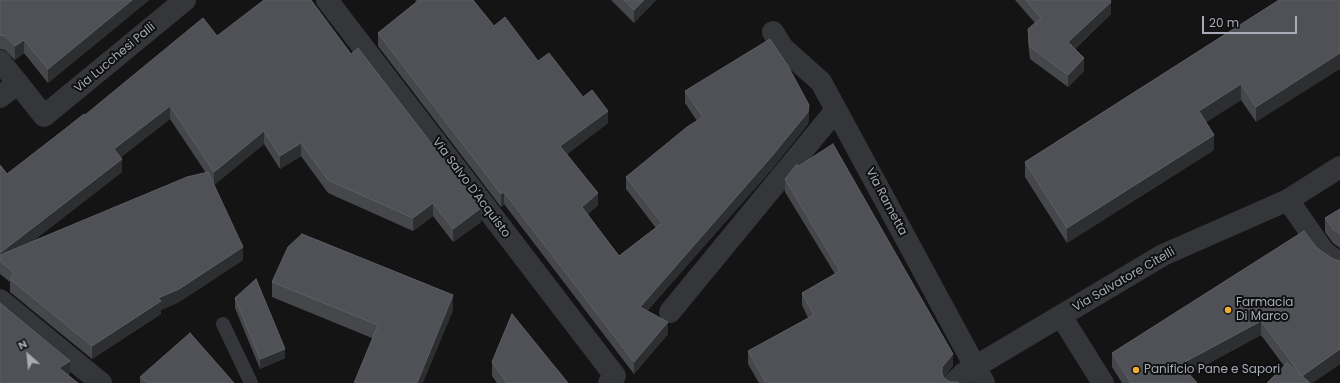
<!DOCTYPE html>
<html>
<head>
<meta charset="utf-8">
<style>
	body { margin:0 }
	#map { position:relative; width:1340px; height:383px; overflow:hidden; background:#141415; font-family:Poppins,sans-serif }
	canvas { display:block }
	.north { position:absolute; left:8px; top:335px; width:40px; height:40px; -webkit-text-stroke:3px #0f0f10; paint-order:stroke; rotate:333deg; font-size:11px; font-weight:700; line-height:16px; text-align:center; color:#a6abb6 }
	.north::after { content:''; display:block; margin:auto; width:14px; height:18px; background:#a6abb6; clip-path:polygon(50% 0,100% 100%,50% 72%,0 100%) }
	.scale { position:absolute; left:1202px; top:16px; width:95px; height:18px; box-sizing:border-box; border:2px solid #a6abb6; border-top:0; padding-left:5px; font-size:12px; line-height:14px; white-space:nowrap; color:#a6abb6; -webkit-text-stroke:3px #0f0f10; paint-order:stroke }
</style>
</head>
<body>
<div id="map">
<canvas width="1340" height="383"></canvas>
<div class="north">N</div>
<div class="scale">20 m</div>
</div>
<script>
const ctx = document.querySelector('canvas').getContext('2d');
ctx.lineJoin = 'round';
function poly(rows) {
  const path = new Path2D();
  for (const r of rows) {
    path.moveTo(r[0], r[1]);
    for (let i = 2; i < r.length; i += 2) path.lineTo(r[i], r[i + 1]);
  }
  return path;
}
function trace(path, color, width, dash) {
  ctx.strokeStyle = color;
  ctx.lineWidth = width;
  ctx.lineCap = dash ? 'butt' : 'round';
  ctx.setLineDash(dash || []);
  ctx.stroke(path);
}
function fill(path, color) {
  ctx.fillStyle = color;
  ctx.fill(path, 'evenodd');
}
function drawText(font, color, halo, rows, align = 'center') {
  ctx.font = font + ' Poppins,sans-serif';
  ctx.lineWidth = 4;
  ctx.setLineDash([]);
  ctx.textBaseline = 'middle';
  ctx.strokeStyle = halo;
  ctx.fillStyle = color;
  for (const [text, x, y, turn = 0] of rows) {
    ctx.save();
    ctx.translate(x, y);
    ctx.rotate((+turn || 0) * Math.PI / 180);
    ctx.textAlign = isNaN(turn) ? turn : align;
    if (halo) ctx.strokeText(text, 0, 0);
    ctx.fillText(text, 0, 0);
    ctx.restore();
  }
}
trace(poly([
	[223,324,251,383]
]), '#35363a', 14);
trace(poly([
	[327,0,615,376,609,383],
	[773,32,783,48,821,82,984,383],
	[0,61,44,116,185,0],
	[0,97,18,83],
	[1288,200,1324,252,1340,263],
	[0,300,101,383],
	[670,312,836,110],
	[1061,316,1103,383],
	[954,383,963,374,1163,255,1288,200,1340,167]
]), '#35363a', 22);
fill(poly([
	[0,0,149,0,48,83,24,53,15,60,5,50,0,49],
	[415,0,473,0,494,26,538,61,583,97,608,123,567,154,598,205,587,215,619,256,656,228,626,189,626,177,697,121,685,103,685,91,809,118,808,124,772,169,647,311,668,334,634,374,504,204,501,207,378,46,378,33,417,2],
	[611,0,656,0,634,23],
	[1015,0,1110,0,1111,14,1075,49,1084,71,1068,87,1030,59,1028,42,1028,29,1035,23],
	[1279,0,1256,122,1241,100,1206,122,1214,150,1067,243,1025,177,1025,162],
	[217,36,351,54,481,222,453,242,433,216,413,231,328,193,301,156,280,169,264,144,214,185,243,260,179,302,161,310,161,314,92,359,10,292,10,282,0,274,0,165,7,174,65,130,65,129,85,115],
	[170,119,206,173,33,241,122,172,121,157],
	[797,166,953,366,944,377,945,379,950,382,959,383,759,383,748,364,748,351,808,318,802,305,802,293,835,274,785,192,785,179],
	[1340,209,1340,248,1333,243,1325,232,1325,218],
	[1317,248,1333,259,1340,261,1340,364,1312,383,1284,366,1261,335,1189,374,1197,383,1122,383,1112,367,1112,353],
	[272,282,453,311,372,338,272,297],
	[235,298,285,358,260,369,235,308],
	[492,362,568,383,497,383,492,376],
	[140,377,234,383,140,383]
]), '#45474a');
fill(poly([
	[132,0,149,0,48,83,48,69],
	[644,0,656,0,634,23,634,10],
	[1111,2,1111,14,1068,55,1068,42],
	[24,40,24,53,15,60,15,46],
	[1340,53,1340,69,1256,122,1256,107],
	[1084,58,1084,71,1068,87,1068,75],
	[1241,84,1241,100,1199,127,1199,111],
	[809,105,809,118,808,124,772,169,640,319,640,307],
	[170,106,170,119,114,162,114,149],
	[608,111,608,123,560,159,560,146],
	[264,131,264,144,214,185,214,172],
	[1214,135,1214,150,1067,243,1067,228],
	[301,143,301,156,280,169,280,156],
	[122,159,122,172,3,264,0,261,0,253],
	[504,192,504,204,501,207,501,194],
	[598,193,598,205,582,219,582,207],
	[433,203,433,216,413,231,413,218],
	[481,208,481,222,453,242,453,229],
	[243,247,243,260,179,302,161,310,161,314,92,359,92,346,158,298],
	[453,295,453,311,423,383,417,383],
	[1261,321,1261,335,1181,378,1181,364],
	[668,322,668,334,634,374,634,362],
	[285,349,285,358,260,369,260,359],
	[1340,349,1340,364,1312,383,1302,383,1302,376],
	[953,354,953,366,942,379,942,367],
	[70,361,70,374,59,381,59,368]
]), '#2d2e30');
const building = poly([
	[0,0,132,0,48,69,24,40,15,46,5,36,0,35,0,0],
	[264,0,311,0,351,54,358,48,481,208,453,229,433,203,413,218,328,180,301,143,280,156,264,131,214,172,170,106,114,149,122,159,0,253,0,165,7,174,65,129,84,114,85,115,203,18,217,36,264,0],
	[419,0,473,0,494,26,505,17,538,61,549,53,583,97,592,90,608,111,560,146,598,193,582,207,619,256,662,223,626,177,687,127,703,117,685,91,770,39,788,66,809,105,808,112,772,156,640,307,668,322,634,362,504,192,501,194,378,33,419,0],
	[624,0,644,0,634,10,624,0],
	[1026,0,1110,0,1111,2,1068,42,1084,58,1068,75,1030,47,1028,29,1041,18,1026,0],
	[1279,0,1340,0,1340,53,1256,107,1241,84,1199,111,1214,135,1067,228,1025,162,1279,0],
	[833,144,953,354,942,367,942,374,945,379,950,382,958,382,959,383,766,383,748,351,814,315,802,293,840,271,785,179,797,164,797,167,833,144],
	[208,172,243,247,179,289,158,298,161,301,92,346,10,279,14,273,0,261,0,255,187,177,208,172],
	[1340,209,1340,234,1333,229,1325,218,1340,209],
	[1304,231,1317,248,1333,259,1340,261,1340,349,1302,376,1261,321,1181,364,1197,383,1131,383,1112,353,1304,231],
	[302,234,453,295,417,383,354,383,378,325,272,282,288,247,302,234],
	[256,279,285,349,260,359,235,298,256,279],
	[0,303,70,361,59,368,78,383,0,383,0,303],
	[512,314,568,383,507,383,492,362,512,314],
	[190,333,234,383,148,383,140,377,190,333],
	[1287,363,1302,376,1310,383,1267,383,1287,363]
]);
fill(building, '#505156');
trace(building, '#5d5f65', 1);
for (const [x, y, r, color] of [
	[1228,310,4,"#efae32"],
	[1136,370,4,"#efae32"]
]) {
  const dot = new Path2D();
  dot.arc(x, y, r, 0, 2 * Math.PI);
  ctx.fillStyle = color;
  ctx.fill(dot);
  trace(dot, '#0f0f10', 1.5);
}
drawText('12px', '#a6abb6', '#0f0f10', [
	["Via Lucchesi Palli",115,58,-40],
	["Via Salvo D'Acquisto",471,188,53],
	["Via Rametta",886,202,62],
	["Via Salvatore Citelli",1124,280,-30]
]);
drawText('12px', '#a6abb6', '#0f0f10', [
	["Farmacia",1236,303],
	["Di Marco",1236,317],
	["Panificio Pane e Sapori",1144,370]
], 'left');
</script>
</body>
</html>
